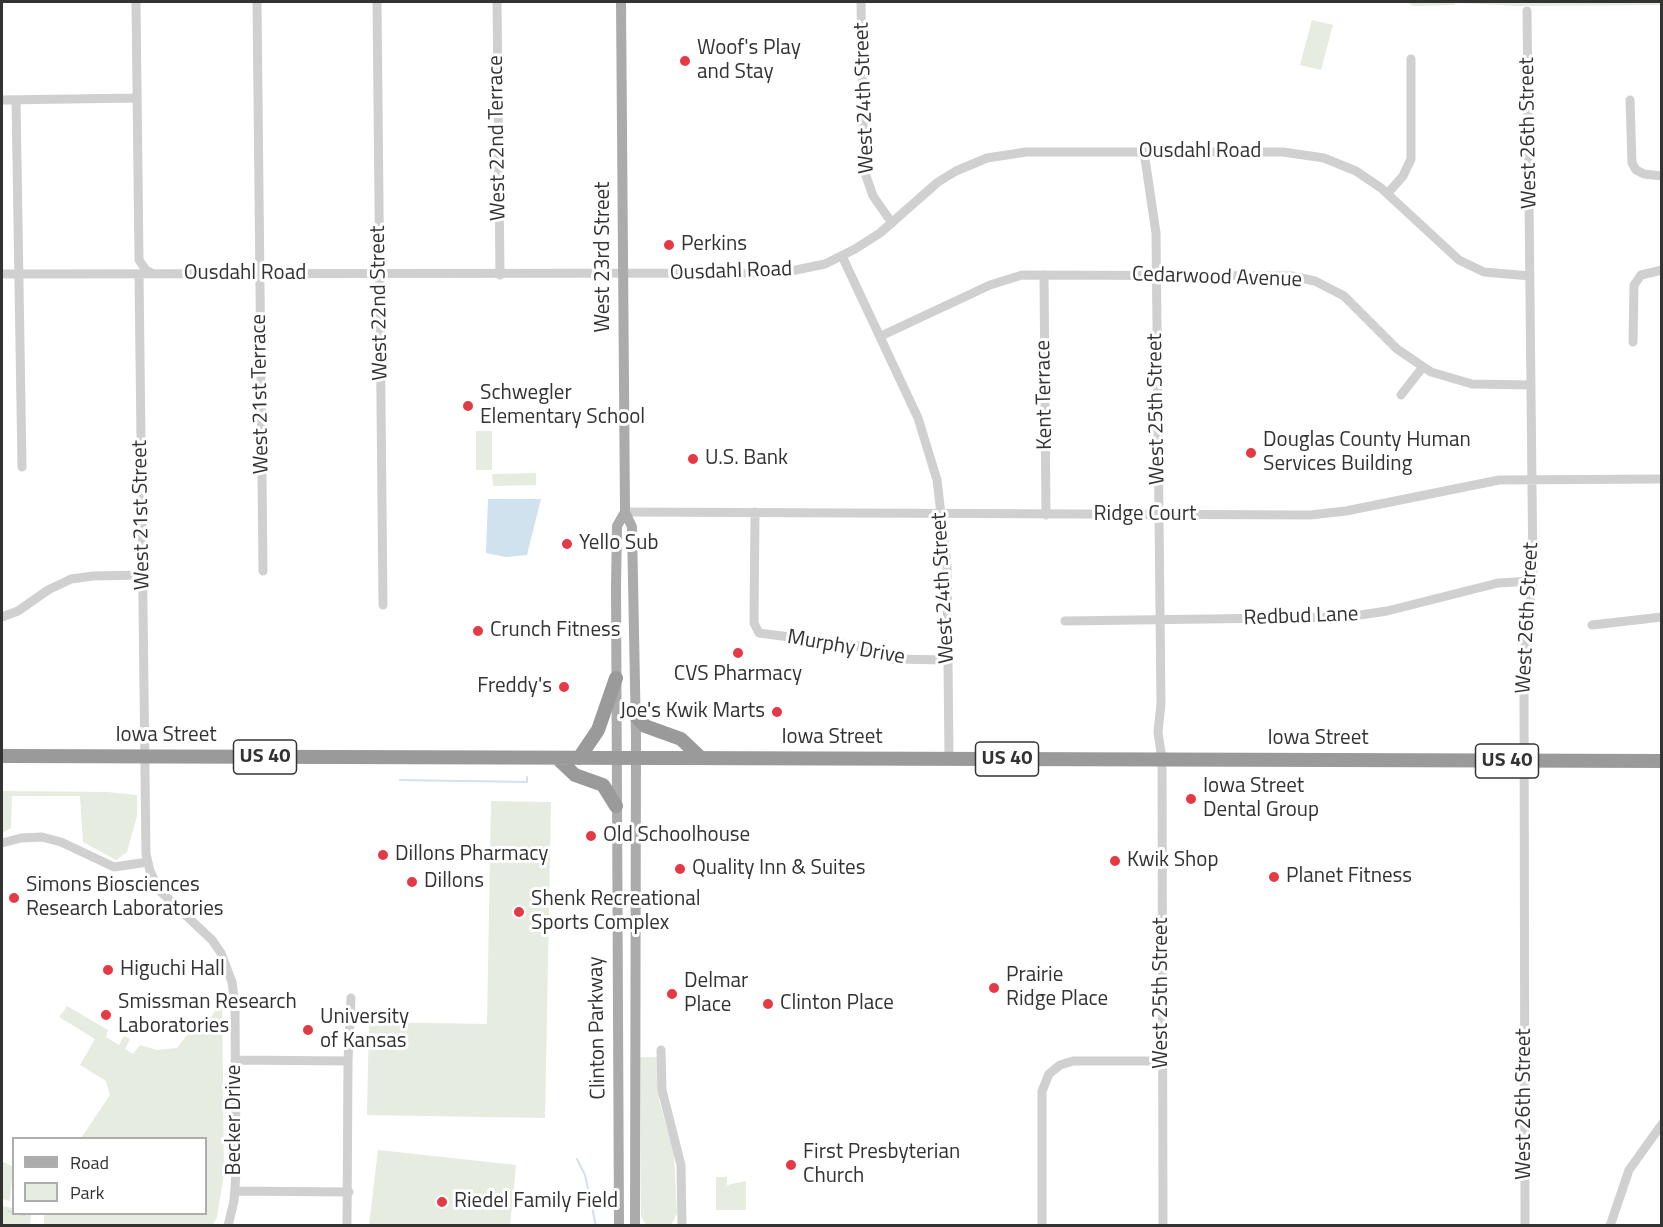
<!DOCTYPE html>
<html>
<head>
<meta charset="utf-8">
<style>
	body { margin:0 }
	#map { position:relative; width:1663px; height:1227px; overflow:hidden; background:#fff; font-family:"Titillium Web",sans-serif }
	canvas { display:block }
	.frame { position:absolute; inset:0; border:3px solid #333; pointer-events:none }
	.legend { position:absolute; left:12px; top:1137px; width:195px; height:78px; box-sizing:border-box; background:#fff; border:2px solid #adadad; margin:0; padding:8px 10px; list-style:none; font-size:18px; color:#333 }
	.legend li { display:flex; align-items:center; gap:12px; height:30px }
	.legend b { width:30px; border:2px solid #adadad }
</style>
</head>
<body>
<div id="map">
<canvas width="1663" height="1227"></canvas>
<div class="frame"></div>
<ul class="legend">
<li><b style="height:8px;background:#ababab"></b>Road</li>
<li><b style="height:16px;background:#e6ecdf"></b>Park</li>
</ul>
</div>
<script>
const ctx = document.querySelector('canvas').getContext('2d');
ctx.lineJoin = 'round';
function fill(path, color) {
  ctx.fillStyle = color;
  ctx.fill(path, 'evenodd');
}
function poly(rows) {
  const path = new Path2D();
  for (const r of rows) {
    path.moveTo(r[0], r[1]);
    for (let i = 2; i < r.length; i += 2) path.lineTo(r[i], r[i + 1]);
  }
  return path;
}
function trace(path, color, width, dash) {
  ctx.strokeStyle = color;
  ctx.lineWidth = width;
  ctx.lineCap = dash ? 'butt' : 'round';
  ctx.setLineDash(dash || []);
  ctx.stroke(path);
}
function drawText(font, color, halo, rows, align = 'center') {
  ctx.font = font + ' "Titillium Web",sans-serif';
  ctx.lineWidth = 6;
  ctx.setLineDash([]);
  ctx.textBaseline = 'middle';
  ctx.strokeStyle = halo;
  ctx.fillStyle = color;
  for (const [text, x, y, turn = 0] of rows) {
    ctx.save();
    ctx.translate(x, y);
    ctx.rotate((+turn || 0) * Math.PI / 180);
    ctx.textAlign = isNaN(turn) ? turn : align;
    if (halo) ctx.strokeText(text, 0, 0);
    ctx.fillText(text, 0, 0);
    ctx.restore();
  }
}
fill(poly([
	[1406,2,1661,2,1662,5,1517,6,1456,3,1454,5,1414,6],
	[1312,20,1333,25,1321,70,1300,65],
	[476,431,492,431,492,470,476,470],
	[536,473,536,485,493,486,492,474],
	[2,791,107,792,137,795,137,816,127,852,116,860,83,842,80,796,12,796,11,828,2,833],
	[491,801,551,802,545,1118,367,1115,369,1022,487,1024],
	[222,999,224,1174,217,1217,213,1225,44,1225,44,1214,206,1214,206,1138,81,1138,110,1095,106,1081,80,1065,95,1039,59,1017,67,1006,108,1030,106,1037,119,1045,124,1036,130,1039,125,1049,133,1054,140,1045,157,1050,177,1048,201,1017,209,1021],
	[640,1057,657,1057,659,1100,674,1153,677,1214,671,1225,646,1225,641,1216],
	[378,1150,516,1165,510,1225,369,1225],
	[2,1161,13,1167,10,1201,2,1199],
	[716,1177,727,1177,727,1185,746,1181,746,1210,716,1210],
	[2,1206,13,1208,14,1214,31,1214,30,1225,2,1225]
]), '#e6ecdf');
fill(poly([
	[488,499,541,499,527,555,506,557,486,553]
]), '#cfe2ee');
trace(poly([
	[400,780,527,782,527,777],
	[577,1159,585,1175,596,1226],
	[8,1211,14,1213],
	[18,1214,24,1215]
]), '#cfe2ee', 2);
trace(poly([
	[136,2,139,260,146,270,153,274],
	[257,2,263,571],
	[377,2,383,605],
	[497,2,500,275],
	[861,2,864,170,873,196,892,223],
	[2,100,137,98],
	[16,100,22,467],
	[1630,100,1632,163,1636,170,1644,174,1662,176],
	[1144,152,1156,233,1161,704,1158,732,1162,760],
	[1388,193,1403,176,1411,159,1411,59],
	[842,256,918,418,937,480,947,565,949,759],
	[2,274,781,273,825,264,855,249,880,233,938,182,956,171,987,158,1026,152,1283,152,1324,158,1356,171,1381,188,1459,260,1484,272,1530,276],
	[139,274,146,854,150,871,159,890,212,940,221,953,232,982,235,1006,236,1173,234,1201,228,1226],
	[1044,275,1046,515],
	[881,336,990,285,1022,275,1292,276,1315,281,1344,296,1397,349,1431,372,1472,384,1531,385],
	[1633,342,1634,285,1641,275,1662,270],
	[1401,395,1422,368],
	[625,512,1310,515,1346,511,1499,480,1662,479],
	[755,512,754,623,759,633,858,646,893,659,948,660],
	[2,617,18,611,48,590,71,579,93,576,143,575],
	[1065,621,1347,617,1387,611,1498,583,1533,581],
	[1592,625,1662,617],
	[1162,754,1163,1226],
	[2,843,21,838,42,837,61,842,114,867,148,862],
	[661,1050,662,1090,681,1165,682,1226],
	[235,1060,348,1061],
	[235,1191,349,1192],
	[347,1226,348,1061,351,998],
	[1042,1226,1042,1091,1049,1074,1060,1065,1073,1061,1162,1061],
	[1525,1226,1524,682,1525,644,1533,581,1527,11],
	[1610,1226,1629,1170,1662,1124]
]), '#d0d0d0', 9);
trace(poly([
	[621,2,625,512,632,527,636,737,635,1226],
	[619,1226,616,586,617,526,625,512]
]), '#ababab', 10);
trace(poly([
	[636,716,645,726,681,739,701,758],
	[2,756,1662,761],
	[557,758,575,775,603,785,616,806],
	[579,758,598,730,616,678]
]), '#9a9a9a', 14);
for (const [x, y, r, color] of [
	[685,61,6,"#e63946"],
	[669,245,6,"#e63946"],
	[468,406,6,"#e63946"],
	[1251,453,6,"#e63946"],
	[693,459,6,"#e63946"],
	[567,544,6,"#e63946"],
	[478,631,6,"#e63946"],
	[738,653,6,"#e63946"],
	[564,687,6,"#e63946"],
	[777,712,6,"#e63946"],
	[1191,799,6,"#e63946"],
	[591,836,6,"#e63946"],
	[383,855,6,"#e63946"],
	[1115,861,6,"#e63946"],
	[680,869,6,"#e63946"],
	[1274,877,6,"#e63946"],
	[412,882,6,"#e63946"],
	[14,898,6,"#e63946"],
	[519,912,6,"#e63946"],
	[108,970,6,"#e63946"],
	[994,988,6,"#e63946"],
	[672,994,6,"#e63946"],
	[768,1004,6,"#e63946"],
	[106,1015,6,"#e63946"],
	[308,1030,6,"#e63946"],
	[791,1165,6,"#e63946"],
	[442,1202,6,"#e63946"]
]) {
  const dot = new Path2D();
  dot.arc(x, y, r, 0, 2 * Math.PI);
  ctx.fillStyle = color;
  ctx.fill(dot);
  trace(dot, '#fff', 2);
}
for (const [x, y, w] of [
	[265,757,63],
	[1007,759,63],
	[1507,761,63]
]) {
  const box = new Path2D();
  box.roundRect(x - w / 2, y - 17, w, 34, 4.5);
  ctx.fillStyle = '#fff';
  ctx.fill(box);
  trace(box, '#333', 1.5);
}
drawText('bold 20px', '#333', null, [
	["US 40",265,757],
	["US 40",1007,759],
	["US 40",1507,761]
]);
drawText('21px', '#333', '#fff', [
	["Woof's Play",697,49],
	["and Stay",697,73],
	["Perkins",681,245],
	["Schwegler",480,394],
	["Elementary School",480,418],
	["Douglas County Human",1263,441],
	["Services Building",1263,465],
	["U.S. Bank",705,459],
	["Yello Sub",579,544],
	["Crunch Fitness",490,631],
	["CVS Pharmacy",738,675,"center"],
	["Freddy's",552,687,"right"],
	["Joe's Kwik Marts",765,712,"right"],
	["Iowa Street",1203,787],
	["Dental Group",1203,811],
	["Old Schoolhouse",603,836],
	["Dillons Pharmacy",395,855],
	["Kwik Shop",1127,861],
	["Quality Inn & Suites",692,869],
	["Planet Fitness",1286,877],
	["Dillons",424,882],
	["Simons Biosciences",26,886],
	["Research Laboratories",26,910],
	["Shenk Recreational",531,900],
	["Sports Complex",531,924],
	["Higuchi Hall",120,970],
	["Prairie",1006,976],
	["Ridge Place",1006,1000],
	["Delmar",684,982],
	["Place",684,1006],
	["Smissman Research",118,1003],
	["Laboratories",118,1027],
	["Clinton Place",780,1004],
	["University",320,1018],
	["of Kansas",320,1042],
	["First Presbyterian",803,1153],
	["Church",803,1177],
	["Riedel Family Field",454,1202]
], 'left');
drawText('21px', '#333', '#fff', [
	["West 24th Street",865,98,-92],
	["West 26th Street",1529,133,-91],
	["West 22nd Terrace",498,138,-91],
	["Ousdahl Road",1200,152],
	["West 23rd Street",604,257,-90],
	["Ousdahl Road",731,272,-2],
	["Ousdahl Road",245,274],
	["Cedarwood Avenue",1217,278,2],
	["West 22nd Street",380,303,-91],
	["West 21st Terrace",261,394,-91],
	["Kent Terrace",1045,395,-91],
	["West 25th Street",1157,409,-91],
	["West 21st Street",142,515,-91],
	["Ridge Court",1145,515],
	["West 24th Street",944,588,-93],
	["Redbud Lane",1301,617,-2],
	["West 26th Street",1528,618,-87],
	["Murphy Drive",846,648,10],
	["Iowa Street",166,736],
	["Iowa Street",832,738],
	["Iowa Street",1318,739],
	["West 25th Street",1162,993,-90],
	["Clinton Parkway",598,1028,-91],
	["West 26th Street",1525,1104,-90],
	["Becker Drive",235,1120,-90]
]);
</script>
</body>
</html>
